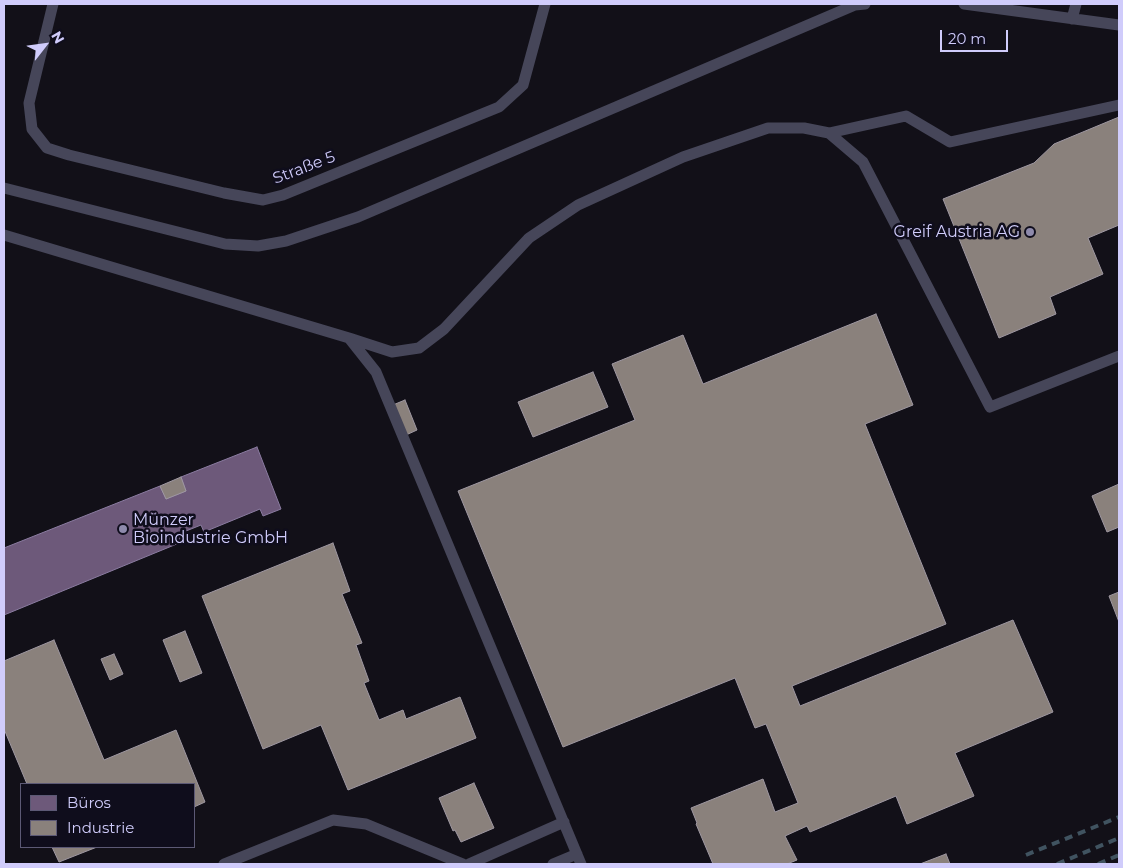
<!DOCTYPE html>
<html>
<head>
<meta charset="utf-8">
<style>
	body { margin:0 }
	#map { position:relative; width:1123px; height:868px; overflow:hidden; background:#121018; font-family:Montserrat,sans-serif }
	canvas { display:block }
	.frame { position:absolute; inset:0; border:5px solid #d0ccfb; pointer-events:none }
	.legend { position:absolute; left:20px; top:783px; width:175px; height:65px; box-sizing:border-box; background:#0f0d1c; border:1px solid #5c5975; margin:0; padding:6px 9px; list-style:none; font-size:15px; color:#d0ccfb }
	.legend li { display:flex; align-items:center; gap:10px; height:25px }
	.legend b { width:25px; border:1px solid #5c5975 }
	.north { position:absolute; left:20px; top:20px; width:50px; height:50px; -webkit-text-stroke:4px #0f0d1c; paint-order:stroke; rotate:60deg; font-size:14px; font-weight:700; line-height:20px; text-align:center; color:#d0ccfb }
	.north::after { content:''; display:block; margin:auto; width:18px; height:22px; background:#d0ccfb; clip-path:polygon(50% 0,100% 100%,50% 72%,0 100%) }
	.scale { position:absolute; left:940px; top:30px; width:68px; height:22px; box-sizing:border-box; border:2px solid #d0ccfb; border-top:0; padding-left:6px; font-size:15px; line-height:18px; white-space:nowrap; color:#d0ccfb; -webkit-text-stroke:4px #0f0d1c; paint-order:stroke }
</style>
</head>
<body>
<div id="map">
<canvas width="1123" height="868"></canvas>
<div class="frame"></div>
<ul class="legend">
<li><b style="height:14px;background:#6d597a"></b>Büros</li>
<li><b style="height:14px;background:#8a817c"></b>Industrie</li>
</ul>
<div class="north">N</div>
<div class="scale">20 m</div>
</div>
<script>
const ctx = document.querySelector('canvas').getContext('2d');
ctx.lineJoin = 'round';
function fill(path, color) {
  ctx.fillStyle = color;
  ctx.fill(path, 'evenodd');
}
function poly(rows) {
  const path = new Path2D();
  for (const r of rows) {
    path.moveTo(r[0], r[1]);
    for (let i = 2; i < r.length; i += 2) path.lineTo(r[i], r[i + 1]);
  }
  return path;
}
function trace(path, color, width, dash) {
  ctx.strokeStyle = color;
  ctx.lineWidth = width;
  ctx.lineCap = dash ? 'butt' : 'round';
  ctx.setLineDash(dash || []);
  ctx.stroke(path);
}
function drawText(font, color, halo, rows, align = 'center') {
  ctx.font = font + ' Montserrat,sans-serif';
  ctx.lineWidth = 5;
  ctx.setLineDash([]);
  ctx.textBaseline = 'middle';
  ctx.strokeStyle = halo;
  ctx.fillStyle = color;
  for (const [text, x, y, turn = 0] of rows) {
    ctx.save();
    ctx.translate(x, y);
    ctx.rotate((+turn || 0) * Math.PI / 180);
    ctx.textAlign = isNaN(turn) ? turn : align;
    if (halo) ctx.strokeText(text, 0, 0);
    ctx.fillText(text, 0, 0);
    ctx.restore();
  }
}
const offices = poly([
	[257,447,281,509,263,516,260,509,204,532,201,525,181,533,184,541,4,615,4,548,160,486,166,499,186,491,181,477,257,447]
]);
fill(offices, '#6d597a');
trace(offices, '#8b7ca1', 1);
const industry = poly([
	[1119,117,1119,225,1088,238,1103,274,1050,297,1056,314,999,338,943,199,1034,163,1054,144,1119,117],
	[876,314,913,405,865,424,946,624,792,686,800,706,1013,620,1053,712,955,753,974,796,907,824,896,796,810,832,807,826,785,836,797,860,787,864,713,864,696,824,697,823,691,808,763,779,775,812,798,803,766,724,755,728,735,678,563,747,458,491,635,420,612,364,683,335,703,384,876,314],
	[593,372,608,407,533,437,518,402,593,372],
	[405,400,417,430,406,435,393,405,405,400],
	[181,477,186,491,166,499,160,486,181,477],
	[1119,484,1119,527,1107,532,1092,496,1119,484],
	[333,543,350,591,342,594,362,643,356,645,369,681,364,683,379,720,403,710,406,719,460,697,476,738,348,790,321,725,263,749,202,596,333,543],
	[1119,592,1119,622,1109,596,1119,592],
	[185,631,202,673,180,682,163,640,185,631],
	[54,640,104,760,176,730,205,802,194,807,194,784,27,784,4,729,4,661,54,640],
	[114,654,123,674,110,680,101,659,114,654],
	[474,783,494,828,461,842,455,830,453,831,439,798,474,783],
	[52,847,97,847,59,862,52,847],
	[946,854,950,864,920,864,946,854]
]);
fill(industry, '#8a817c');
trace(industry, '#9f98a2', 1);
trace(poly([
	[53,4,29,103,32,129,47,148,69,155,224,193,263,200,283,195,499,107,523,85,545,4],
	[964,4,1119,25],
	[1072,19,1076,4],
	[829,133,863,162,990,407,1119,356],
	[4,188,225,244,258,246,286,241,358,217,855,5,865,4],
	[4,235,349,338,376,372,581,864],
	[349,338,392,352,419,348,444,329,529,238,578,205,683,157,768,128,804,128,829,133,906,116,950,142,1119,105],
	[224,864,333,820,366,824,463,864],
	[469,864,564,822],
	[553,864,577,854]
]), '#464659', 11);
trace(poly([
	[1026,855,1119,817],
	[1057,864,1119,838],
	[1098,864,1119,855]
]), '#405360', 4, [8, 6]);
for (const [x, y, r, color] of [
	[1030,232,5,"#8e8aac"],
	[123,529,5,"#8e8aac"]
]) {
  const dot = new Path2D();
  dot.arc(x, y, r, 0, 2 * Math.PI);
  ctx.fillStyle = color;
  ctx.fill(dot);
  trace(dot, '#0f0d1c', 2);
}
drawText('16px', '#d0ccfb', '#0f0d1c', [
	["Straße 5",304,168,-21]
]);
drawText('16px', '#d0ccfb', '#0f0d1c', [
	["Greif Austria AG",1020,232],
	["Münzer",133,520,"left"],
	["Bioindustrie GmbH",133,538,"left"]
], 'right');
</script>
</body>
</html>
